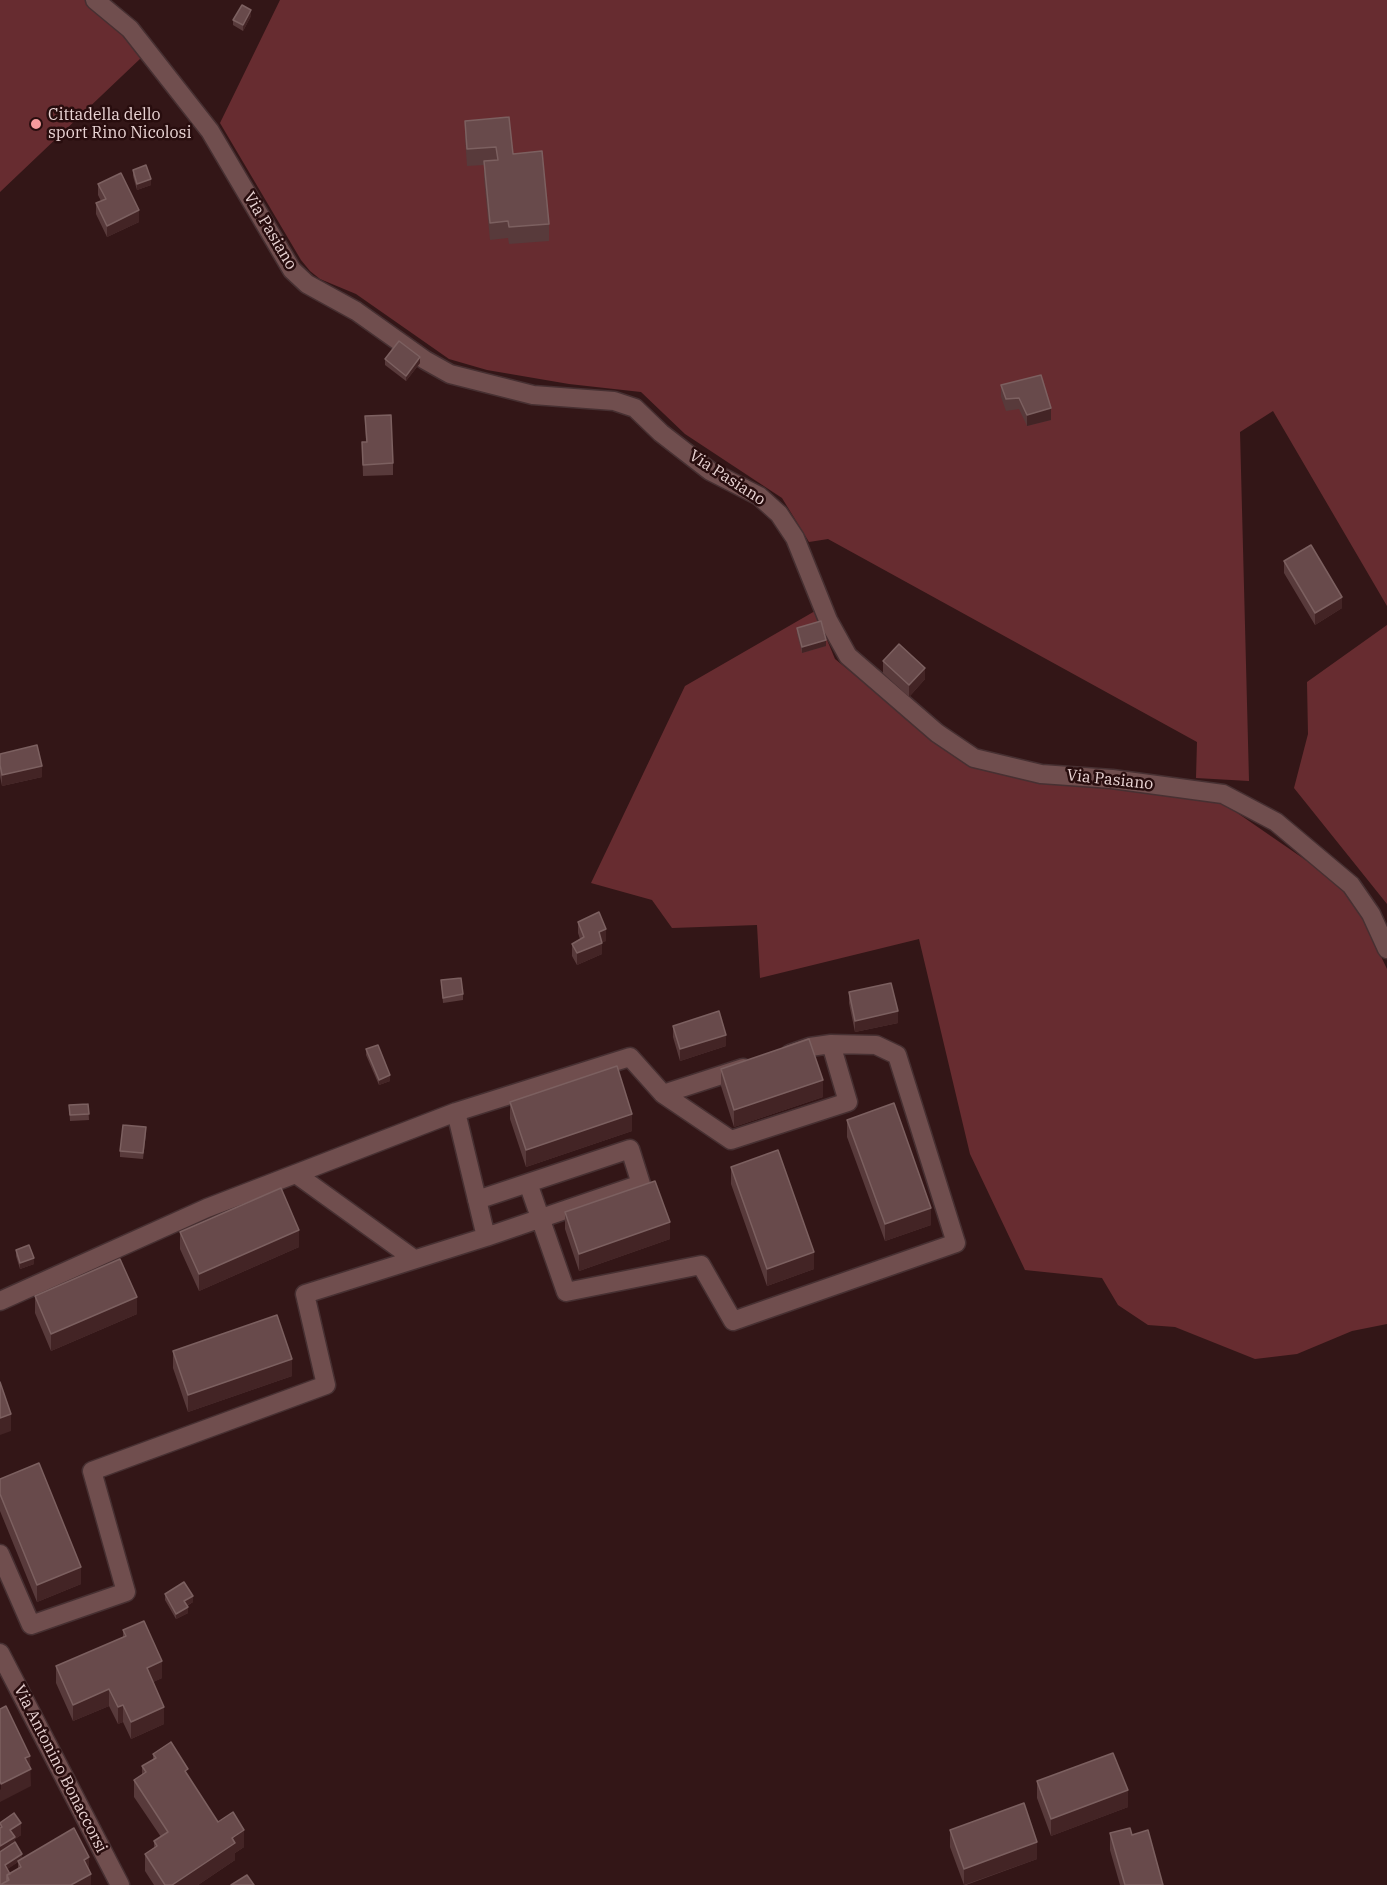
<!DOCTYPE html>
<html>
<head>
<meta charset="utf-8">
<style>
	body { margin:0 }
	canvas { display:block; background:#331617 }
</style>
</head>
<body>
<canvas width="1387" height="1885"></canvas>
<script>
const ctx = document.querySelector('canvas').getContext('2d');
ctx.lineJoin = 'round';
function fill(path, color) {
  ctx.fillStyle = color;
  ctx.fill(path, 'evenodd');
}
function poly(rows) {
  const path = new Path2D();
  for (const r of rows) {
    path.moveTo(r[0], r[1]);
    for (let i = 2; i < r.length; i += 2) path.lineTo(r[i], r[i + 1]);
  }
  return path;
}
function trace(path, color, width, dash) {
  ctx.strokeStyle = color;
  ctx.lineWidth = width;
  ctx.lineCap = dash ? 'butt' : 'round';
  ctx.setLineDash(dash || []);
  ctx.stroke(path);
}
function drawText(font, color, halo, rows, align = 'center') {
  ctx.font = font + ' "IBM Plex Serif",serif';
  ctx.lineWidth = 5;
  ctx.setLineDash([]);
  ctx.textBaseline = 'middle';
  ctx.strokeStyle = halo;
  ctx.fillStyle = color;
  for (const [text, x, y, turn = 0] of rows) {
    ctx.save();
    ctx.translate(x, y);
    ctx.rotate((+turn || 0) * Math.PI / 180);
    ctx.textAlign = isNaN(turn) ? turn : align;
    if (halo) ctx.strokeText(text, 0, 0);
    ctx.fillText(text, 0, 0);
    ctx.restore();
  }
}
fill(poly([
	[0,0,85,0,101,12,142,57,0,192],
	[280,0,1387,0,1387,606,1273,411,1240,432,1249,781,1196,778,1197,742,828,539,809,542,782,498,685,434,641,392,569,384,487,370,449,359,356,294,320,279,310,271,301,260,220,123],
	[815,611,835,659,933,739,973,764,1220,801,1349,890,1387,969,1387,1324,1352,1331,1297,1354,1255,1359,1175,1327,1148,1325,1118,1305,1102,1278,1025,1270,970,1154,919,939,760,978,757,925,672,928,652,900,591,883,685,686],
	[1387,625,1387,904,1294,788,1308,734,1307,682]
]), '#672c30');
const minor = poly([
	[95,0,130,29,210,131,292,270,307,284,356,311,425,360,450,374,533,395,614,401,635,408,661,433,710,471,759,496,779,514,795,538,828,620,848,656,937,733,974,758,1041,774,1112,779,1223,794,1276,822,1351,885,1371,914,1387,949],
	[663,1094,731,1140,848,1102,831,1044],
	[456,1112,486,1237],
	[296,1174,414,1259],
	[528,1183,566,1292,701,1265,733,1321,956,1243,897,1055,876,1045,831,1044,810,1047,790,1054],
	[0,1301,207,1208,456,1112,630,1057,663,1094,743,1068],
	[0,1554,31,1625,126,1592,92,1471,326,1385,305,1294,486,1237,641,1184,630,1149,477,1200],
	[0,1653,120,1885]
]);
trace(minor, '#473032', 21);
trace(minor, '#704e4e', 18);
fill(poly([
	[251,16,243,31,233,25,233,20],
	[465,121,513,154,549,224,549,241,509,244,508,238,490,240,484,178,484,165,467,166,465,138],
	[133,170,151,185,137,190,133,176],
	[98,184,139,222,107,237,96,214,96,203,101,201,98,195],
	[385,359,420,363,406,381,385,365],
	[1001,385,1051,420,1027,426,1019,409,1006,411,1001,397],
	[365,416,393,463,393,475,363,476,362,442,366,442],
	[1284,561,1342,608,1315,625,1284,573],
	[797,628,826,646,802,653,797,634],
	[883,661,925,679,909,697,883,673],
	[0,754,42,777,2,786,0,776],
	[578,922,606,941,602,942,602,954,577,965,572,956,572,944,580,939,578,933],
	[441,980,463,994,463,1000,443,1003],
	[849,992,898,1023,855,1032,849,1003],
	[673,1026,726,1046,680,1061,673,1037],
	[366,1049,390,1081,379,1085,366,1055],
	[721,1069,823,1097,734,1127,721,1086],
	[510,1102,632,1131,526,1167,510,1119],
	[88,1104,89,1120,70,1121,69,1105],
	[847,1120,931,1225,885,1241,847,1137],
	[146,1133,143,1159,120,1157,120,1151],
	[731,1167,814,1269,767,1286,731,1184],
	[565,1212,670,1239,579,1271,565,1229],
	[180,1232,299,1247,199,1291,180,1249],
	[16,1250,34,1264,20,1269,16,1256],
	[35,1296,137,1314,51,1351,35,1313],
	[173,1351,292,1376,188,1412,173,1368],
	[0,1479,81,1584,37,1602,0,1511],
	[165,1594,193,1602,187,1606,188,1613,176,1619,165,1600],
	[123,1630,162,1678,153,1682,164,1724,131,1739,123,1722,118,1724,109,1706,73,1721,56,1683,56,1666,123,1637],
	[153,1754,188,1776,218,1822,244,1847,235,1853,235,1860,198,1885,154,1885,145,1871,145,1854,154,1848,154,1841,161,1837,134,1797,134,1780,142,1775,142,1766,153,1759],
	[1037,1781,1128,1807,1051,1836,1037,1798],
	[0,1823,21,1835,15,1839,15,1842,22,1858,89,1868,91,1885,0,1885],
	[18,1862,18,1869,10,1874,7,1869],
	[950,1830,1037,1859,966,1885,964,1885,950,1847],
	[1110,1833,1132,1835,1163,1885,1120,1885,1110,1850]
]), '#583a3b');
fill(poly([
	[251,10,251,16,243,31,243,25],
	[151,179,151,185,137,190,137,184],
	[139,210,139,222,107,237,107,226],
	[420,357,420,363,406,381,406,376],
	[1051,408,1051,420,1027,426,1027,415],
	[1342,597,1342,608,1315,625,1315,613],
	[826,640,826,646,802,653,802,647],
	[925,668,925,679,909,697,909,685],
	[42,766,42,777,2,786,2,775],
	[606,929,606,941,599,943,599,932],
	[602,943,602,954,577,965,577,953],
	[898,1011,898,1023,855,1032,855,1021],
	[726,1035,726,1046,680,1061,680,1049],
	[390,1075,390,1081,379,1085,379,1080],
	[823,1080,823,1097,734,1127,734,1110],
	[632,1114,632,1131,526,1167,526,1150],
	[931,1208,931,1225,885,1241,885,1224],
	[670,1222,670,1239,579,1271,579,1254],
	[299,1230,299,1247,199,1291,199,1274],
	[814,1252,814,1269,767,1286,767,1269],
	[34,1258,34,1264,20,1269,20,1263],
	[137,1297,137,1314,51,1351,51,1334],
	[292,1359,292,1376,188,1412,188,1395],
	[11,1414,11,1431,0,1435,0,1418],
	[81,1567,81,1584,37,1602,37,1585],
	[193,1596,193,1602,184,1607,184,1601],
	[188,1607,188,1613,176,1619,176,1614],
	[162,1661,162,1678,147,1685,147,1668],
	[109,1689,109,1706,73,1721,73,1705],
	[123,1705,123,1722,118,1724,118,1707],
	[164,1707,164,1724,131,1739,131,1722],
	[30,1756,31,1786,0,1802,0,1790,1,1789,1,1784,25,1758],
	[1128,1790,1128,1807,1051,1836,1051,1819],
	[21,1823,21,1835,15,1839,15,1848,0,1857,0,1846,10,1830],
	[244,1830,244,1847,235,1853,235,1860,198,1885,172,1885],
	[1037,1842,1037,1859,964,1885,964,1869],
	[22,1854,22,1860,18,1861,18,1862,5,1871,5,1865],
	[89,1857,89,1868,84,1871,84,1860],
	[91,1874,91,1885,71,1885]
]), '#432425');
const building = poly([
	[242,5,251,10,243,25,233,20,242,5],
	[509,117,513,154,542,151,549,224,509,227,508,221,490,223,484,161,498,160,496,147,467,149,465,121,509,117],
	[146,165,151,179,137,184,133,170,146,165],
	[121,173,139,210,107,226,96,203,106,199,98,184,121,173],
	[399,341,420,357,406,376,385,359,399,341],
	[1041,375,1051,408,1027,415,1019,398,1006,399,1001,385,1041,375],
	[391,415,393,463,363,465,362,442,367,442,365,416,391,415],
	[1311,545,1342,597,1315,613,1284,561,1311,545],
	[821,621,826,640,802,647,797,628,821,621],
	[899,644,925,668,909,685,883,661,899,644],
	[37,745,42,766,2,775,0,765,0,754,37,745],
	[599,912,606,929,599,932,602,943,577,953,572,944,584,937,578,922,599,912],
	[461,978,463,994,443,998,441,980,461,978],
	[891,983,898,1011,855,1021,849,992,891,983],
	[719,1011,726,1035,680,1049,673,1026,719,1011],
	[809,1039,823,1080,734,1110,721,1069,809,1039],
	[378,1045,390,1075,379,1080,366,1049,378,1045],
	[617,1066,632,1114,526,1150,510,1102,617,1066],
	[894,1103,931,1208,885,1224,847,1120,894,1103],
	[88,1104,89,1114,70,1115,69,1105,88,1104],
	[123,1125,146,1127,143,1153,120,1151,123,1125],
	[778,1150,814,1252,767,1269,731,1167,778,1150],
	[655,1181,670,1222,579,1254,565,1212,655,1181],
	[281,1188,299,1230,199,1274,180,1232,281,1188],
	[29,1245,34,1258,20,1263,16,1250,29,1245],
	[120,1259,137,1297,51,1334,35,1296,120,1259],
	[277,1315,292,1359,188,1395,173,1351,277,1315],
	[0,1382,11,1414,0,1418,0,1382],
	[39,1463,81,1567,37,1585,0,1494,0,1479,39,1463],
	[184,1582,193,1596,184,1601,188,1607,176,1614,165,1594,184,1582],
	[144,1621,162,1661,147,1668,164,1707,131,1722,123,1705,118,1707,109,1689,73,1705,56,1666,126,1636,123,1630,144,1621],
	[6,1706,30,1756,25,1758,31,1769,1,1784,0,1781,0,1709,6,1706],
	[171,1742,188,1769,185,1771,218,1822,233,1812,244,1830,232,1838,235,1843,172,1885,165,1885,145,1854,157,1846,154,1841,168,1832,134,1780,146,1772,142,1766,156,1758,153,1754,171,1742],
	[1113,1753,1128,1790,1051,1819,1037,1781,1113,1753],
	[1024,1803,1037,1842,964,1869,950,1830,1024,1803],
	[14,1813,21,1823,10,1830,15,1837,0,1846,0,1828,2,1827,0,1823,14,1813],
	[74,1828,89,1857,84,1860,91,1874,71,1885,0,1885,9,1880,7,1875,21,1867,18,1861,74,1828],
	[1130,1828,1132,1835,1148,1830,1163,1885,1125,1885,1110,1833,1130,1828],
	[15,1842,22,1854,5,1865,10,1874,7,1875,7,1881,0,1885,0,1852,15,1842],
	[247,1875,254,1885,231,1885,247,1875]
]);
fill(building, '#684a4b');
trace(building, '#7c6060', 1.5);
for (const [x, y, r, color] of [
	[36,124,6,"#f59b9d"]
]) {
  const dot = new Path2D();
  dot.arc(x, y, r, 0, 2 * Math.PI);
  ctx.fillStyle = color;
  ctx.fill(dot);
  trace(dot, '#280d0e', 2);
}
drawText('16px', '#e9d4d4', '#280d0e', [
	["Cittadella dello",48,115],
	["sport Rino Nicolosi",48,133]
], 'left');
drawText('16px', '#e9d4d4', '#280d0e', [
	["Via Pasiano",270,231,59],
	["Via Pasiano",727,478,33],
	["Via Pasiano",1110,780,6],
	["Via Antonino Bonaccorsi",60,1769,63]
]);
</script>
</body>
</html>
